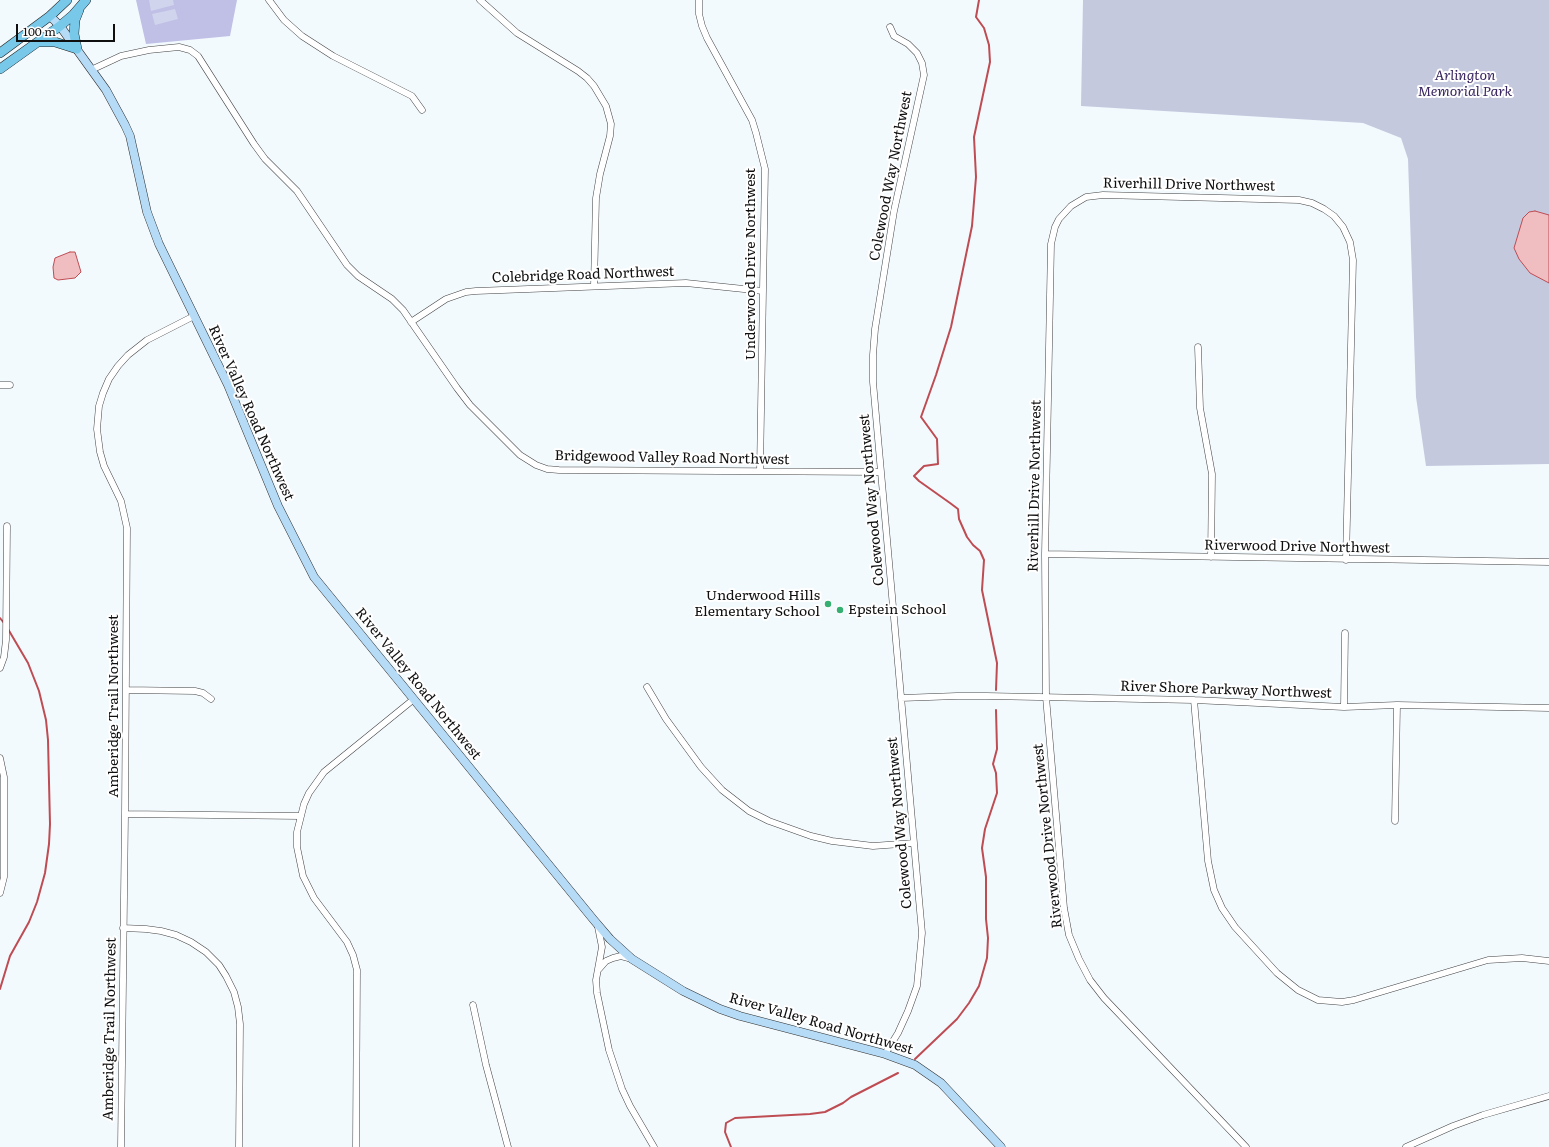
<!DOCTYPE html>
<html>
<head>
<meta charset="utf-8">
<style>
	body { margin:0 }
	#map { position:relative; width:1549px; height:1147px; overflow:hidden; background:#f3fafe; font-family:Literata,serif }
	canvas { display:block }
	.scale { position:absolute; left:16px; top:24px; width:99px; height:18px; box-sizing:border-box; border:2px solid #0f0f0f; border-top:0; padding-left:5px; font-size:12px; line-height:14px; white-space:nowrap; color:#0f0f0f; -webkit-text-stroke:3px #fff; paint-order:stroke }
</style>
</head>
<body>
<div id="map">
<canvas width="1549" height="1147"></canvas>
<div class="scale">100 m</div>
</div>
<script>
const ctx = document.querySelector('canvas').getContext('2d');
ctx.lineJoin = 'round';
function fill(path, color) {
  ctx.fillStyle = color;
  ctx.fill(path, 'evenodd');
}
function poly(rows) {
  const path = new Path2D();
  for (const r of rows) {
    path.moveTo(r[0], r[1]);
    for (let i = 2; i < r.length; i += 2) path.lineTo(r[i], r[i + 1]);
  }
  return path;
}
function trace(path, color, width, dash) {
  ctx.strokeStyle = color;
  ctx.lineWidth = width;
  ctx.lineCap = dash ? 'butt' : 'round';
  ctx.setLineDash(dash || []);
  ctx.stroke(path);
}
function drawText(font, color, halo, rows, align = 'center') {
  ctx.font = font + ' Literata,serif';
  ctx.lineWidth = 4;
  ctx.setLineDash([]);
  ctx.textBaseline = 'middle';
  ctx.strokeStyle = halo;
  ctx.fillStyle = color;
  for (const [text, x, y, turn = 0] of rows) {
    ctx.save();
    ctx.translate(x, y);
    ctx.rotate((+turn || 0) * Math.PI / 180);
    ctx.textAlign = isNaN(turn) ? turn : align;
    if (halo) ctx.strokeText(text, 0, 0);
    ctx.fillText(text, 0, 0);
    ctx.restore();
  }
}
fill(poly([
	[136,0,237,0,230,36,146,44]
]), '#c0bfe5');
fill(poly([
	[1083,0,1549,0,1549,464,1426,466,1416,397,1408,159,1401,138,1363,123,1081,106]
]), '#c5c9de');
fill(poly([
	[149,0,173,0,174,5,151,11],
	[175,9,178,19,155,25,152,14]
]), '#d0d4ed');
const water = poly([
	[1535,211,1549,215,1549,283,1530,273,1519,259,1514,248,1523,218,1529,212,1535,211],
	[70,252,75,252,81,272,75,278,58,280,54,278,53,267,55,258,70,252]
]);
fill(water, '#f0bdc1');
trace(water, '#be4c53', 1);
trace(poly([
	[979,0,976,17,984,28,989,45,990,62,974,137,976,177,972,226,951,327,936,375,921,417,937,439,938,464,924,466,914,476,919,481,950,503,958,509,959,519,967,537,973,545,980,551,984,560,982,590,997,663,996,690],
	[0,618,4,623],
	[0,989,10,956,29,922,37,902,45,873,49,844,50,824,48,740,46,720,39,691,28,663,8,629],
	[915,1059,957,1019,969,1003,979,986,987,958,988,938,986,919,986,877,982,848,985,829,997,793,996,773,993,764,997,749,996,710],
	[731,1147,725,1132,726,1123,735,1118,810,1114,825,1112,843,1103,851,1097,898,1073]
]), '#be4c53', 2);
const street = poly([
	[269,0,284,20,302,36,333,56,412,96,422,110],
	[480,0,517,33,578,71,587,78,594,86,606,106,611,124,610,136,600,174,596,198,594,286],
	[699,0,699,14,702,26,707,38,752,120,756,133,765,169,760,471],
	[91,70,121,56,149,50,179,47,190,50,198,56,254,144,265,159,297,191,347,265,358,276,392,299,403,310,457,388,470,405,520,455,536,465,547,469,559,470,881,472],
	[411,322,446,299,466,292,476,291,686,283,763,291],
	[1198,347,1200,408,1212,474,1211,557],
	[0,385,10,385],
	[1045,554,1549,562],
	[0,668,4,657,6,640,7,526],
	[647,687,666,719,701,767,722,790,749,811,769,821,811,836,832,841,873,846,914,843],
	[126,690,195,691,203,693,211,699],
	[901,698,957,696,986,696,1194,700,1344,707,1397,705,1549,708],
	[1194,700,1208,861,1214,890,1222,908,1235,927,1277,973,1298,990,1318,1000,1342,1002,1354,1000,1488,960,1522,958,1549,961],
	[1344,707,1345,633],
	[0,758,4,777,4,877,0,893],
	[125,814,300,816],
	[1395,821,1397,705],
	[598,927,602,947,596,980,597,993,609,1050,622,1089,630,1106,654,1147],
	[123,928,146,929,161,931,176,935,191,942,206,952,219,965,226,976,234,992,238,1007,240,1024,239,1147],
	[599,969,606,961,613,958,621,956,632,959],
	[473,1005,486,1065,508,1147],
	[885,1054,898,1033,908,1011,917,986,922,933,873,382,873,355,875,329,894,211,924,75,922,63,917,53,908,44,894,36,890,27],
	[121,1147,125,814,127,528,121,501,104,466,100,452,97,429,99,406,103,393,109,379,118,366,128,355,147,340,194,316],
	[356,1147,357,970,353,955,347,942,314,898,303,876,297,847,297,832,304,804,309,793,324,772,414,699],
	[1246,1147,1104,998,1090,980,1079,959,1069,935,1064,908,1046,697,1045,554,1051,244,1055,227,1059,219,1071,206,1086,197,1103,195,1299,200,1312,203,1324,209,1334,216,1343,227,1350,242,1353,260,1346,560],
	[1406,1147,1453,1126,1483,1115,1549,1096]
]);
const secondary = poly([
	[50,16,60,26,106,90,125,125,130,136,147,212,159,244,228,385,278,506,314,577,593,919,610,939,632,959,683,991,720,1009,740,1016,885,1054,915,1065,941,1083,1001,1147]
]);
const primary = poly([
	[38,42,55,42,77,49],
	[77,49,74,34,75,20,79,10],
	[0,53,50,16,67,0],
	[0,69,60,26,73,15,86,0]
]);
trace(street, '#424242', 7);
trace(secondary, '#313131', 9);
trace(primary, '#202020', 10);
trace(street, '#fff', 6);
trace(secondary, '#b5dbf6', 8);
trace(primary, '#77c8e9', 9);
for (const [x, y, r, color] of [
	[828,604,4,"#36b072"],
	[840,610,4,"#36b072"]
]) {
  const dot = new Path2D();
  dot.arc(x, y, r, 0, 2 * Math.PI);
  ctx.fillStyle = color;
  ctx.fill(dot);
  trace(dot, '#fff', 1.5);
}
drawText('italic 14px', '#392660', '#fff', [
	["Arlington",1465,76],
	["Memorial Park",1465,92]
]);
drawText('14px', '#0f0f0f', '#fff', [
	["Colewood Way Northwest",891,176,-79],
	["Riverhill Drive Northwest",1189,185,1],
	["Underwood Drive Northwest",751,264,-90],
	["Colebridge Road Northwest",583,275,-2],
	["River Valley Road Northwest",251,413,66],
	["Bridgewood Valley Road Northwest",672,458,1],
	["Riverhill Drive Northwest",1035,486,-89],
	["Colewood Way Northwest",872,500,-95],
	["Riverwood Drive Northwest",1297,547,1],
	["River Valley Road Northwest",418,684,51],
	["River Shore Parkway Northwest",1226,690,2],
	["Amberidge Trail Northwest",114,706,-90],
	["Colewood Way Northwest",900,823,-95],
	["Riverwood Drive Northwest",1048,836,-96],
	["River Valley Road Northwest",821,1024,16],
	["Amberidge Trail Northwest",110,1029,-89]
]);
drawText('14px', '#0f0f0f', '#fff', [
	["Underwood Hills",820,596],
	["Elementary School",820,612],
	["Epstein School",848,610,"left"]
], 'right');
</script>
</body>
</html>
